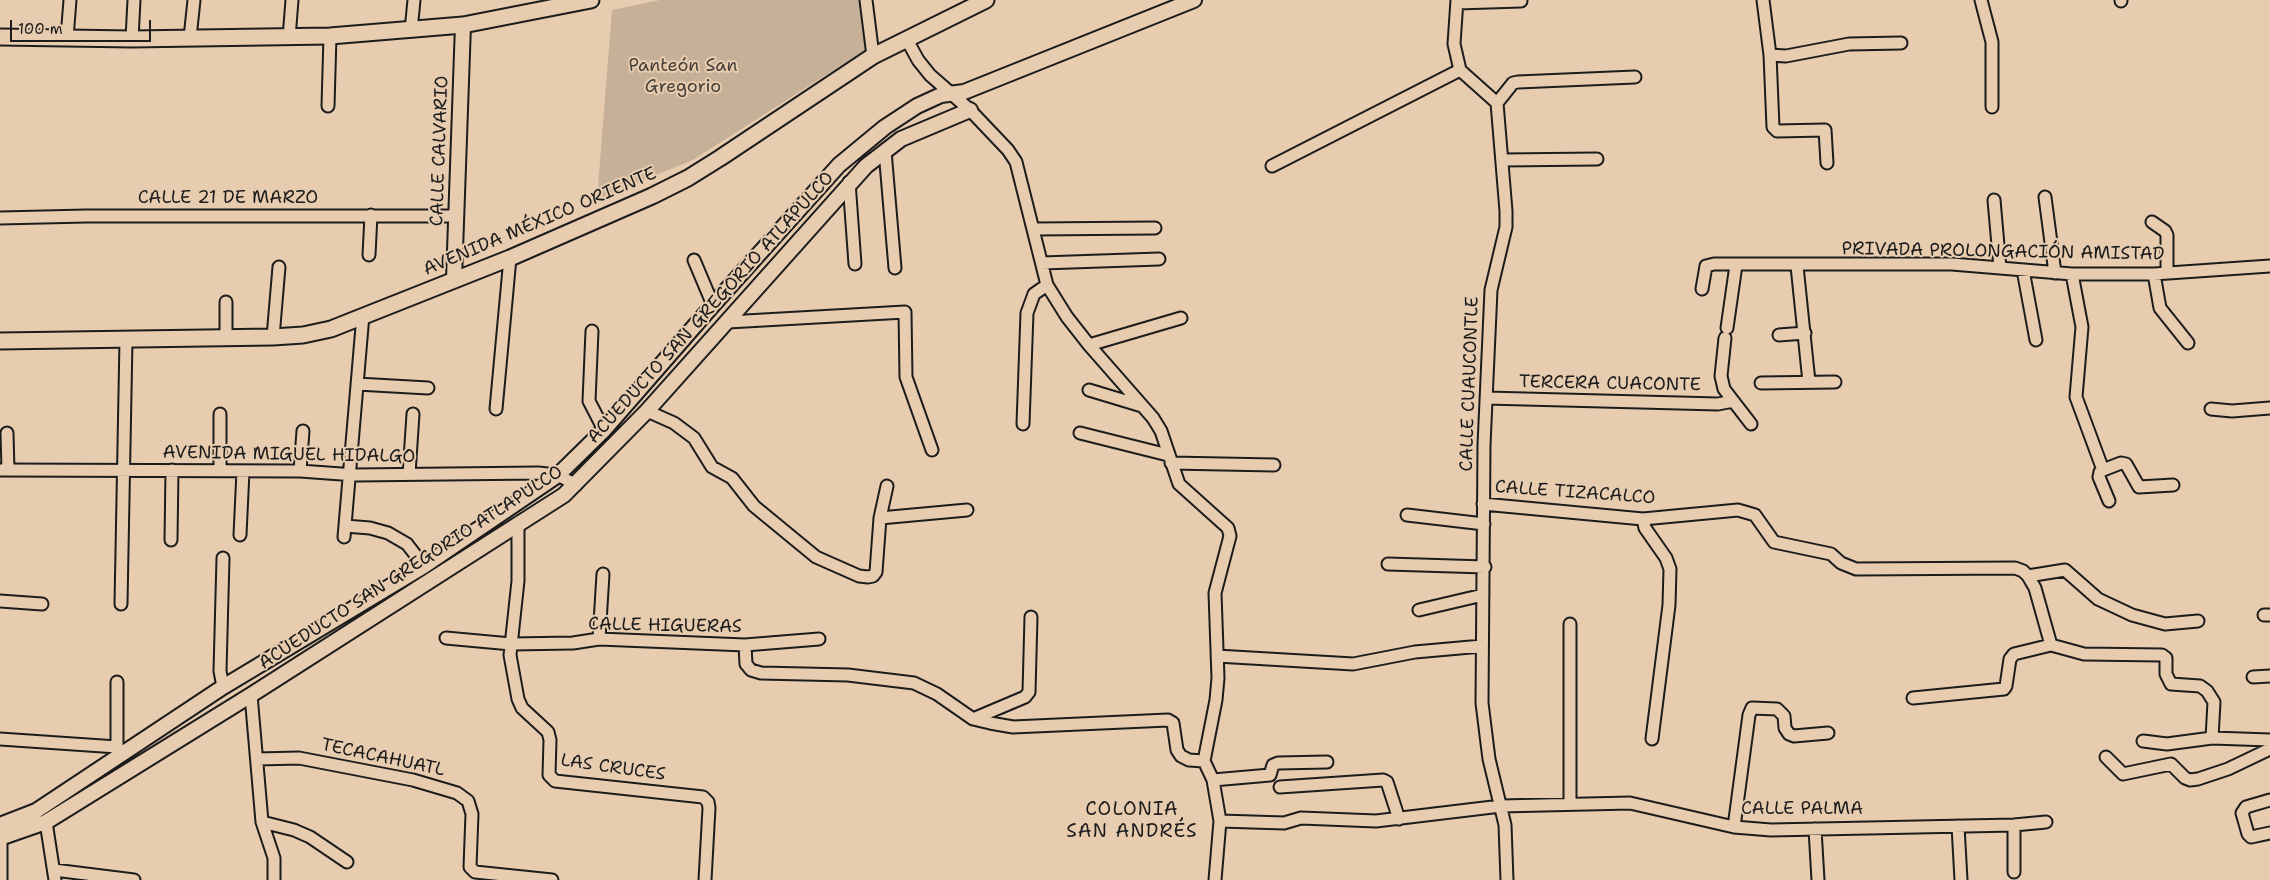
<!DOCTYPE html>
<html>
<head>
<meta charset="utf-8">
<style>
	body { margin:0 }
	#map { position:relative; width:2270px; height:880px; overflow:hidden; background:#e7ccaf; font-family:"Shantell Sans",sans-serif }
	canvas { display:block }
	.scale { position:absolute; left:10px; top:20px; width:141px; height:22px; box-sizing:border-box; border:2px solid #1c1c1c; border-top:0; padding-left:6px; font-size:15px; line-height:18px; white-space:nowrap; color:#1c1c1c; -webkit-text-stroke:4px #e7ccaf; paint-order:stroke }
</style>
</head>
<body>
<div id="map">
<canvas width="2270" height="880"></canvas>
<div class="scale">100 m</div>
</div>
<script>
const ctx = document.querySelector('canvas').getContext('2d');
ctx.lineJoin = 'round';
function fill(path, color) {
  ctx.fillStyle = color;
  ctx.fill(path, 'evenodd');
}
function poly(rows) {
  const path = new Path2D();
  for (const r of rows) {
    path.moveTo(r[0], r[1]);
    for (let i = 2; i < r.length; i += 2) path.lineTo(r[i], r[i + 1]);
  }
  return path;
}
function trace(path, color, width, dash) {
  ctx.strokeStyle = color;
  ctx.lineWidth = width;
  ctx.lineCap = dash ? 'butt' : 'round';
  ctx.setLineDash(dash || []);
  ctx.stroke(path);
}
function drawText(font, color, halo, rows, align = 'center') {
  ctx.font = font + ' "Shantell Sans",sans-serif';
  ctx.lineWidth = 4;
  ctx.setLineDash([]);
  ctx.textBaseline = 'middle';
  ctx.strokeStyle = halo;
  ctx.fillStyle = color;
  for (const [text, x, y, turn = 0] of rows) {
    ctx.save();
    ctx.translate(x, y);
    ctx.rotate((+turn || 0) * Math.PI / 180);
    ctx.textAlign = isNaN(turn) ? turn : align;
    if (halo) ctx.strokeText(text, 0, 0);
    ctx.fillText(text, 0, 0);
    ctx.restore();
  }
}
fill(poly([
	[660,0,859,0,865,50,693,160,597,199,612,10]
]), '#c6b097');
const minor = poly([
	[866,0,873,56],
	[1457,0,1454,44,1460,70,1497,103,1506,211,1506,227,1491,290,1484,445,1482,703,1489,759,1505,825,1507,880],
	[1763,0,1770,55,1773,127,1777,131,1825,130,1827,163],
	[1981,0,1992,42,1992,107],
	[2121,1,2121,0],
	[1457,3,1521,1],
	[411,31,414,0],
	[67,38,70,0],
	[190,38,194,0],
	[289,38,292,0],
	[906,38,918,60,930,75,970,110,1008,150,1016,162,1047,285,1067,317,1089,345,1153,418,1161,431,1179,484,1228,528,1230,536,1215,593,1218,678,1216,700,1204,761,1213,780,1220,821,1215,880],
	[132,39,134,0],
	[1770,55,1786,56,1849,44,1901,43],
	[1497,103,1513,83,1518,82,1635,77],
	[328,106,330,36],
	[885,151,895,268],
	[1503,160,1597,159],
	[1272,166,1460,70],
	[849,182,855,264],
	[2045,197,2055,273],
	[1994,200,2000,268],
	[0,218,86,216,456,216],
	[2152,222,2165,231,2167,235,2167,273],
	[1034,229,1155,228],
	[369,255,371,215],
	[694,260,713,305],
	[1042,263,1159,259],
	[1797,266,1809,382],
	[2023,270,2036,340],
	[2072,274,2082,327,2076,397,2103,470,2100,472,2099,477,2109,501],
	[2154,274,2160,308,2188,343],
	[1702,289,1706,266,1714,264,1952,264,2072,274,2154,274,2270,266],
	[728,322,905,312,906,377,932,450],
	[1727,328,1736,265],
	[592,331,589,401,604,430],
	[1779,335,1805,333],
	[273,337,279,267],
	[226,338,226,302],
	[1725,338,1721,376,1724,389,1751,424],
	[1089,345,1181,318],
	[1761,383,1835,382],
	[357,384,428,388],
	[1089,390,1142,406],
	[1486,398,1718,404,1733,401],
	[496,409,510,258],
	[2211,409,2232,411,2270,408],
	[647,411,674,423,694,438,712,467,732,478,754,506,816,557,859,576,868,577,873,576,876,572,880,518,887,486],
	[1023,424,1027,313,1034,294,1047,285],
	[7,433,8,470],
	[1080,433,1168,455],
	[1171,463,1274,465],
	[0,470,300,471,355,475,538,473,558,475,576,485],
	[220,470,220,414],
	[2103,470,2121,463,2126,464,2139,487,2173,485],
	[300,471,303,431],
	[409,474,413,414],
	[1483,504,1643,519,1738,510,1755,515,1774,542,1831,554,1841,563,1856,569,2015,568,2023,571,2028,576,2035,588,2051,645,2084,654,2162,655,2166,658,2166,674,2171,684,2200,686,2207,691,2214,702,2212,738],
	[1407,515,1484,524],
	[880,518,967,510],
	[1643,519,1645,528,1666,558,1670,569,1669,605,1652,739],
	[518,524,518,581,510,655,518,699,522,708,548,732,550,740,549,775,555,781,703,797,708,802,709,808,705,880],
	[345,526,370,528,388,533,407,544,424,566],
	[240,535,243,471],
	[344,537,363,315],
	[171,540,172,470],
	[223,558,220,671,223,687],
	[1388,564,1485,567],
	[2028,576,2065,570,2098,599,2132,615,2165,624,2198,621],
	[0,601,42,604],
	[121,604,126,340],
	[1419,610,1483,595],
	[2264,615,2270,615],
	[1570,624,1570,803],
	[446,638,511,644,573,643,599,639,745,645,819,639],
	[599,639,603,574],
	[745,645,746,664,751,670,761,673,848,675,914,683,937,694,973,719,990,723,1013,727,1168,720,1173,723,1177,750,1181,756,1189,760,1204,761],
	[1217,656,1353,664,1415,652,1482,646],
	[2253,677,2270,676],
	[117,682,117,747,121,752],
	[251,695,262,822,274,858,274,880],
	[1913,698,2004,689,2006,686,2010,659,2014,654,2051,645],
	[973,719,1025,697,1029,692,1031,617],
	[0,739,117,747],
	[2143,741,2167,744,2212,738,2270,740],
	[2106,757,2123,774,2171,764,2185,778,2190,780,2198,779,2228,769,2270,749],
	[257,759,299,758,413,780,457,793,468,801,472,814,470,867,475,872,552,880],
	[1213,780,1270,775,1273,765,1278,763,1327,762],
	[1280,787,1383,780,1387,782,1399,819],
	[2270,800,2246,807,2242,813,2248,834,2251,837,2270,833],
	[1220,821,1284,823,1301,818,1376,821,1501,806,1630,803,1734,827,1771,830,2014,825,2046,822],
	[46,822,55,880],
	[262,822,294,830,310,837,347,862],
	[2014,825,2014,872],
	[1958,826,1961,880],
	[1734,827,1749,715,1752,708,1777,709,1784,716,1785,728,1789,734,1794,736,1828,733],
	[1815,829,1818,880],
	[54,870,134,880],
	[1,880,1,838]
]);
const tertiary = poly([
	[454,279,463,25],
	[0,825,36,811,223,687,424,566,558,475,604,430,713,305,839,165,885,127,917,106,941,95,964,92,1194,0],
	[0,838,46,822,251,695,564,495,647,411,866,166,901,139,970,110]
]);
const secondary = poly([
	[0,37,132,39,330,36,463,25,591,0],
	[0,341,273,337,303,335,331,329,510,258,652,196,688,178,720,158,873,56,986,0]
]);
trace(minor, '#1c1c1c', 15);
trace(tertiary, '#1c1c1c', 18);
trace(secondary, '#1c1c1c', 19);
trace(minor, '#e7ccaf', 11);
trace(tertiary, '#e7ccaf', 14);
trace(secondary, '#e7ccaf', 15);
drawText('18px', '#46413b', '#e7ccaf', [
	["Panteón San",683,66],
	["Gregorio",683,87]
]);
drawText('18px', '#1c1c1c', '#e7ccaf', [
	["CALLE CALVARIO",440,151,-88],
	["CALLE 21 DE MARZO",228,198],
	["AVENIDA MÉXICO ORIENTE",540,222,-23],
	["PRIVADA PROLONGACIÓN AMISTAD",2003,252,1],
	["ACUEDUCTO SAN GREGORIO ATLAPULCO",711,308,-48],
	["CALLE CUAUCONTLE",1470,384,-88],
	["TERCERA CUACONTE",1610,384,1],
	["AVENIDA MIGUEL HIDALGO",289,455,1],
	["CALLE TIZACALCO",1575,493,4],
	["ACUEDUCTO SAN GREGORIO ATLAPULCO",411,568,-33],
	["CALLE HIGUERAS",665,626,1],
	["TECACAHUATL",383,758,12],
	["LAS CRUCES",613,768,8],
	["CALLE PALMA",1802,809]
]);
ctx.letterSpacing = '1px';
drawText('19px', '#1c1c1c', '#e7ccaf', [
	["COLONIA",1132,810],
	["SAN ANDRÉS",1132,832]
]);
ctx.letterSpacing = '0px';
</script>
</body>
</html>
